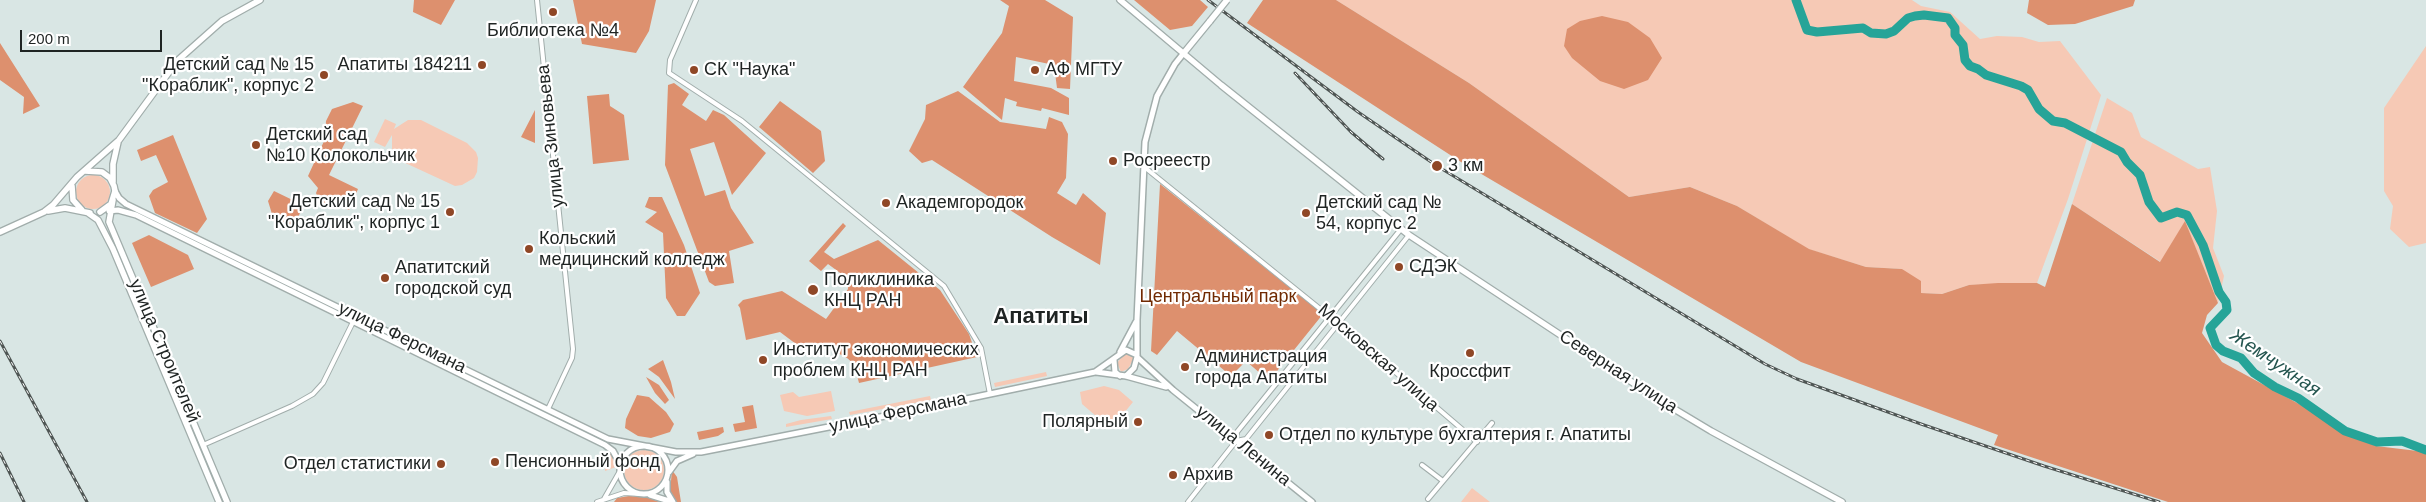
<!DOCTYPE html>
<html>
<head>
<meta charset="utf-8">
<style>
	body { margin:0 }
	#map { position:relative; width:2426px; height:502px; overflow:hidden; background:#d9e6e4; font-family:Helvetica,sans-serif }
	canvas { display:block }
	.scale { position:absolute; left:20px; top:30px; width:142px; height:22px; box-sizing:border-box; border:2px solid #1f2423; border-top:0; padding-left:6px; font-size:15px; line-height:18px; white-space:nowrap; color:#1f2423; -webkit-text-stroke:4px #fff; paint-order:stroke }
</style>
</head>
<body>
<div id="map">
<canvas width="2426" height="502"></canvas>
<div class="scale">200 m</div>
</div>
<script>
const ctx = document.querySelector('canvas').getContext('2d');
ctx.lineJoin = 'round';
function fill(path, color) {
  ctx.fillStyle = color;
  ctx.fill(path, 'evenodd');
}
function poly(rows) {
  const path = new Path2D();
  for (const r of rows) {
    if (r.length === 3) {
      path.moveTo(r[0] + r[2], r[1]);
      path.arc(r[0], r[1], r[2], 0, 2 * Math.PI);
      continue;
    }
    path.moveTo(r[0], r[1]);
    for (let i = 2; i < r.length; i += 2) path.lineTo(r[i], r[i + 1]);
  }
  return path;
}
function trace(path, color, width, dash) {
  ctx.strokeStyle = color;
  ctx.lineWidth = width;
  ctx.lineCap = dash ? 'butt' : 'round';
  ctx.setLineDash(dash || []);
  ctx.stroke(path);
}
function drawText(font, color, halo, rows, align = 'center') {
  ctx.font = font + ' Helvetica,sans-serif';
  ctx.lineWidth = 4.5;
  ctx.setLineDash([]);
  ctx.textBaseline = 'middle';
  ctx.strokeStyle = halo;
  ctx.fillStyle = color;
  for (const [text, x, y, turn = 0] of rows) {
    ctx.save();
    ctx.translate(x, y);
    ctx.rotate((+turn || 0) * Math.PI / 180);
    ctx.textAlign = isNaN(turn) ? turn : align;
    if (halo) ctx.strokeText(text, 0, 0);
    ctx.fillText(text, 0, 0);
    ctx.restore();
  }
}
fill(poly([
	[1336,0,1912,0,1921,6,1950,12,1980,39,1997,36,2022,37,2039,42,2060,41,2101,95,2068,199,2037,283,1969,285,1942,294,1921,293,1902,269,1866,267,1808,249,1737,206,1690,187,1629,197,1469,83],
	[2426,46,2426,243,2409,247,2390,229,2393,206,2384,191,2384,108],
	[2107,98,2132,113,2141,137,2198,169,2210,167,2217,211,2213,248,2224,276,2218,303,2185,222,2161,262,2072,204],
	[385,119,396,124,394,129,408,120,421,120,467,143,476,152,478,158,477,172,474,178,462,185,455,186,401,161,392,149,392,135,385,147,374,142],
	[93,192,17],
	[1125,353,1134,358,1128,369,1121,372,1117,363],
	[1046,372,1047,376,995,387,994,383],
	[1104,386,1119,390,1133,402,1111,429,1082,404,1080,392],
	[831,391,835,411,807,416,784,411,780,395,793,392,799,397],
	[930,396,931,400,850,415,849,412],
	[831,416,832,419,786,427,786,424,801,420],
	[607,449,614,457,616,467,605,471,605,455],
	[644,470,20],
	[1472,488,1490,502,1461,502]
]), '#f6c9b5');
fill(poly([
	[414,0,455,0,441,25,413,12],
	[573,0,656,0,649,31,636,53,582,44],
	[1000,0,1045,0,1073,17,1070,89,1057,88,1054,65,1016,57,1014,81,1051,88,1069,98,1069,115,1042,108,1041,111,1016,106,1017,102,1005,98,1002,120,963,87,1002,33,1009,6],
	[1134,0,1200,0,1208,7,1192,26,1170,30],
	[1263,0,1336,0,1469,83,1629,197,1690,187,1737,206,1809,249,1866,267,1902,269,1921,281,1921,293,1942,294,1969,285,1998,283,2037,283,2045,287,2072,204,2160,262,2185,221,2218,303,2207,315,2202,333,2222,362,2376,446,2426,452,2426,502,2168,502,1994,445,1998,435,1801,362,1461,162,1247,23],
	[2029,0,2135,0,2133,6,2075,24,2048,25,2027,13],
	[1602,16,1628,22,1650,38,1662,58,1648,80,1624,89,1600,81,1572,58,1564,46,1567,29,1580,21],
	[0,43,40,106,23,114,24,97,0,80],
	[674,83,689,94,682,105,706,121,713,110,724,115,766,153,732,195,714,142,690,149,705,196,725,190,731,208,754,243,729,251,734,283,715,286,709,282,665,165,668,85],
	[958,91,1000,122,1046,129,1049,117,1062,122,1068,134,1066,178,1057,193,1076,205,1083,193,1106,213,1100,265,1052,237,932,160,922,163,909,151,925,119,926,105],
	[609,94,610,106,624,115,629,160,593,164,587,96],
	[780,101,821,131,825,161,813,173,759,127],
	[353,102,363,106,329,175,358,189,349,210,330,201,325,207,320,204,316,193,318,188,308,176,325,139,326,121,332,109],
	[535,110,535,143,521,137],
	[173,135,207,219,197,233,155,213,149,196,153,190,168,182,156,155,141,161,137,150],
	[1160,184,1323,314,1269,381,1246,361,1231,376,1177,331,1157,355,1151,351],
	[274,191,305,206,291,227,276,227,268,201],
	[649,197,662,197,684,245,700,293,685,316,677,316,666,298,663,233,645,222,657,212,645,207],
	[843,223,846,226,824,252,834,259,878,240,940,290,969,334,977,357,859,383,854,364,847,358,819,343,800,347,780,332,746,340,740,308,738,305,743,300,782,291,826,319,848,289,847,278,828,264,821,271,809,261],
	[149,235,188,255,194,269,151,287,132,243],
	[663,360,671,382,675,399,659,377,648,369],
	[646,377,659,385,669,400,665,404,655,393],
	[637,395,649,397,666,412,674,424,670,432,651,438,638,436,625,428,626,419],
	[753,405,757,428,735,432,733,424,745,422,742,407],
	[723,427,724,432,718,436,699,440,697,432],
	[672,470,677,477,681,502,676,502,670,492],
	[629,496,646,497,660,502,614,502,617,498]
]), '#dd906e');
trace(poly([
	[1796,0,1807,30,1817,32,1863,28,1871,33,1886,34,1894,31,1908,18,1915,16,1924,15,1948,18,1955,28,1955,35,1963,45,1965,60,1970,66,1978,69,1986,75,2021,86,2028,90,2039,109,2053,121,2065,123,2121,152,2127,162,2140,175,2149,202,2161,218,2177,212,2187,215,2203,245,2219,292,2226,302,2227,310,2210,328,2216,345,2223,351,2241,358,2254,373,2275,387,2298,398,2345,431,2377,442,2402,441,2426,450]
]), '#26a498', 9);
const street = poly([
	[537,0,573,349,572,358,548,409],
	[696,0,670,60,669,73,742,121,944,286,981,348,990,394],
	[1143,166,1345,329,1477,442],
	[1236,441,1246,439,1409,235],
	[203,445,292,406,313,394,323,383,353,322],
	[1422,465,1443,481],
	[604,499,620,471],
	[1428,499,1492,423],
	[597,502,624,493,640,494],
	[1188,502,1236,441,1237,432,1401,229]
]);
const secondary = poly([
	[115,191,119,198,126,204,608,439,676,452,701,452,885,416,1095,372,1126,350,1137,355],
	[109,211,118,210,136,215,605,445,613,451,620,464],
	[1120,352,1136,322],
	[1137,357,1173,390,1312,502],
	[1114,360,1115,372,1120,376],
	[1096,372,1126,376,1166,387],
	[1126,376,1134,368,1137,357,1137,320,1145,142,1157,96,1175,64,1183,54],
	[644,470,24],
	[669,472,677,461,693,454],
	[667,482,667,492,673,502],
	[650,495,672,502]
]);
const primary = poly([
	[1120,0,1221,85,1409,235,1656,398,1711,431,1842,502],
	[1183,54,1210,21],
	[85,171,102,172,110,178,114,186,115,191,111,204,100,212],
	[113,182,113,164,118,142],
	[72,186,73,200,82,210],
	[113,200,109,222,227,502],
	[48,211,65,208,90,213],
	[88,213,98,220,113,249,219,502],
	[0,232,44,212,53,205,77,177,119,140,177,61,222,21,260,0]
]);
trace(street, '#a1adab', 6);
trace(secondary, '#a1adab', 8);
trace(primary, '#a1adab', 8);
trace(street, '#fff', 4);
trace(secondary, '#fff', 5);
trace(primary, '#fff', 5.5);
const rail = poly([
	[1208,0,1358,112,1437,166,1765,364,1797,379,1921,424,2044,466,2159,502],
	[1295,73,1351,132,1383,159],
	[0,341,87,502],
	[0,453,24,502]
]);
trace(rail, '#4f5654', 3);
trace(rail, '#fff', 1, [4]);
const primaryBridge = poly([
	[1210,21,1227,0]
]);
trace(primaryBridge, '#a1adab', 8, []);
trace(primaryBridge, '#fff', 5.5);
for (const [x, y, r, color] of [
	[553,12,5,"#8f4726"],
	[482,65,5,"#8f4726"],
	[694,70,5,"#8f4726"],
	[1035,70,5,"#8f4726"],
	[324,75,5,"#8f4726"],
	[256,145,5,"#8f4726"],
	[1113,161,5,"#8f4726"],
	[1437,166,6,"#8f4726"],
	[886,203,5,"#8f4726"],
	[450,212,5,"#8f4726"],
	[1306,213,5,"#8f4726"],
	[529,249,5,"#8f4726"],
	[1399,267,5,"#8f4726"],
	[385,278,5,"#8f4726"],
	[813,290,6,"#8f4726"],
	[1470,353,5,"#8f4726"],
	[763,360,5,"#8f4726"],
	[1185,367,5,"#8f4726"],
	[1138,422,5,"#8f4726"],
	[1269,435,5,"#8f4726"],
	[495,462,5,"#8f4726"],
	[441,464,5,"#8f4726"],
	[1173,475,5,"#8f4726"]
]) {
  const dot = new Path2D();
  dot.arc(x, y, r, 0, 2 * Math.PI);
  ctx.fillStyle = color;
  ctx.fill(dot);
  trace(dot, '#fff', 2);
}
drawText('18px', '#1f2423', '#fff', [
	["Библиотека №4",553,31,"center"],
	["Детский сад № 15",314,65,"right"],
	["\"Кораблик\", корпус 2",314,86,"right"],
	["Апатиты 184211",472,65,"right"],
	["СК \"Наука\"",704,70],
	["АФ МГТУ",1045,70],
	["Детский сад",266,135],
	["№10 Колокольчик",266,156],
	["Росреестр",1123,161],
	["3 км",1448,166],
	["Детский сад № 15",440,202,"right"],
	["\"Кораблик\", корпус 1",440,223,"right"],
	["Академгородок",896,203],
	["Детский сад №",1316,203],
	["54, корпус 2",1316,224],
	["Кольский",539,239],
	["медицинский колледж",539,260],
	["СДЭК",1409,267],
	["Апатитский",395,268],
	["городской суд",395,289],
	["Поликлиника",824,280],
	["КНЦ РАН",824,301],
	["Институт экономических",773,350],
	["проблем КНЦ РАН",773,371],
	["Администрация",1195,357],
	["города Апатиты",1195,378],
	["Кроссфит",1470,372,"center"],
	["Полярный",1128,422,"right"],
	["Отдел по культуре бухгалтерия г. Апатиты",1279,435],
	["Пенсионный фонд",505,462],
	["Отдел статистики",431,464,"right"],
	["Архив",1183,475]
], 'left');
drawText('18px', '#1f2423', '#fff', [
	["улица Зиновьева",551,136,-96],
	["улица Ферсмана",402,338,26],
	["улица Строителей",164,351,67],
	["Московская улица",1378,358,41],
	["Северная улица",1618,372,33],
	["улица Ферсмана",898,413,-12],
	["улица Ленина",1243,446,39]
]);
drawText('18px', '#702a02', '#fff', [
	["Центральный парк",1218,297]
]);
drawText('italic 19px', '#24554f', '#fff', [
	["Жемчужная",2275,363,34]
]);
drawText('bold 22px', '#1f2423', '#fff', [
	["Апатиты",1041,317]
]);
</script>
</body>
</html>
